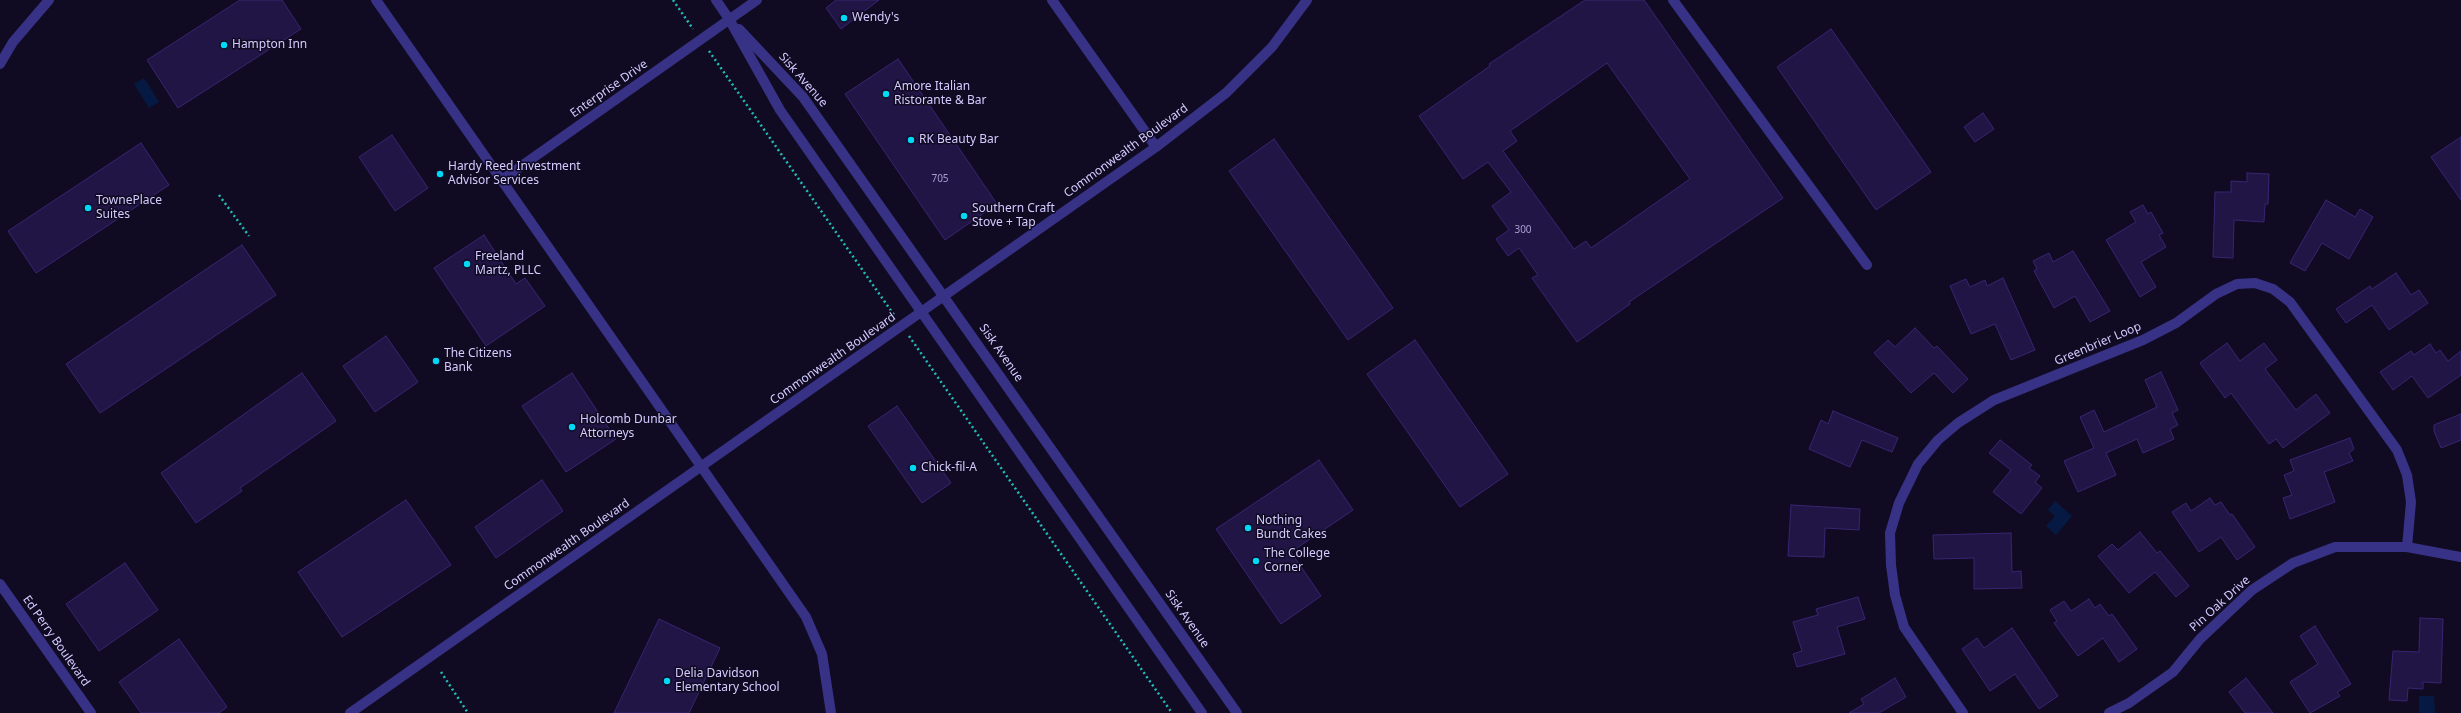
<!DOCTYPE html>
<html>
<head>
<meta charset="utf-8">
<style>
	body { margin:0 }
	canvas { display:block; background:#100b22 }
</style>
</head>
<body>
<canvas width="2461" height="713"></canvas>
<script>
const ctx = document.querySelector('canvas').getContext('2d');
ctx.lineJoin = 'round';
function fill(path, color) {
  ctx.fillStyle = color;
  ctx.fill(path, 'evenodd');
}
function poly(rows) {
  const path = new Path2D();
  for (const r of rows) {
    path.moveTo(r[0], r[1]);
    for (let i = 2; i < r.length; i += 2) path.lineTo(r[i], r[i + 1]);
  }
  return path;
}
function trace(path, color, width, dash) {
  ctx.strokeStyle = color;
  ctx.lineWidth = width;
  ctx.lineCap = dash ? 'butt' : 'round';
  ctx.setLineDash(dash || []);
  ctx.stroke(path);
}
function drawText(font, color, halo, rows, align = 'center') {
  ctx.font = font + ' "Noto Sans",sans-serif';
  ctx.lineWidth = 3;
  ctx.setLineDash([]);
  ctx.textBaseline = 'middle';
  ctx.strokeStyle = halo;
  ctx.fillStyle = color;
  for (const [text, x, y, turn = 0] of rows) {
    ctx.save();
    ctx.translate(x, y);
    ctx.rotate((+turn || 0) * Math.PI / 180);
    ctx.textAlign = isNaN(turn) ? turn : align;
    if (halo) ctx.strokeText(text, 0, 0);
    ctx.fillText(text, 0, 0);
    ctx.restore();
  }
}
fill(poly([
	[144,78,159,102,149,108,134,84],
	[2055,501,2072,516,2056,535,2046,526,2055,516,2048,510],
	[2419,696,2434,696,2435,713,2419,713]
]), '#051942');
const building = poly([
	[240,0,282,0,301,29,178,108,147,60,240,0],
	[836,0,879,0,841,29,826,8,836,0],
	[1585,0,1644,0,1783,198,1629,302,1630,304,1577,342,1532,278,1538,275,1519,248,1508,256,1496,239,1509,230,1492,206,1511,192,1488,162,1463,179,1419,116,1490,66,1489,64,1585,0],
	[1607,63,1690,179,1591,248,1586,241,1574,249,1503,151,1517,141,1510,131,1607,63],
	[1831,29,1931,172,1876,210,1777,67,1831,29],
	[898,59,997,204,945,240,845,94,898,59],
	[1983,113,1994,129,1975,142,1964,127,1983,113],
	[392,135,428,188,395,211,359,157,392,135],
	[2461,137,2461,200,2431,157,2461,137],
	[1274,139,1393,308,1348,340,1229,171,1274,139],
	[141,143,169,185,36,273,8,231,141,143],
	[2247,173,2269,174,2268,204,2265,204,2264,222,2234,220,2233,258,2213,257,2215,192,2231,192,2231,181,2247,182,2247,173],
	[2326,200,2355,217,2360,209,2373,217,2349,259,2322,243,2305,271,2290,263,2326,200],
	[2143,205,2148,214,2151,212,2163,233,2159,235,2166,247,2141,262,2156,287,2140,297,2106,240,2136,222,2130,212,2143,205],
	[484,235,516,284,525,278,545,306,486,346,434,268,484,235],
	[242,245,276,295,100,413,66,364,242,245],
	[2073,251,2110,311,2090,322,2075,296,2054,308,2034,271,2037,269,2033,261,2049,253,2053,262,2073,251],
	[2396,273,2411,295,2419,290,2428,303,2389,330,2372,305,2346,323,2336,309,2370,286,2372,289,2396,273],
	[2003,278,2035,350,2011,360,1995,324,1971,334,1950,286,1966,279,1970,287,1985,280,1987,286,2003,278],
	[1915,328,1934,348,1937,346,1968,379,1953,393,1934,373,1911,393,1874,353,1888,340,1895,347,1915,328],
	[386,336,418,382,375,412,343,366,386,336],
	[1415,340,1508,474,1460,507,1367,374,1415,340],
	[2227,343,2240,361,2264,343,2277,360,2265,369,2296,410,2316,394,2330,413,2283,448,2276,439,2269,444,2231,393,2225,398,2200,363,2227,343],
	[2430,344,2436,353,2440,350,2448,361,2461,351,2461,375,2428,398,2412,376,2393,390,2380,372,2411,351,2414,355,2430,344],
	[2161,372,2178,410,2172,413,2178,425,2170,429,2174,439,2143,453,2137,439,2106,453,2116,475,2078,492,2064,461,2094,448,2080,417,2094,410,2104,432,2157,407,2145,380,2161,372],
	[302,373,336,421,240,488,242,491,196,523,161,473,302,373],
	[572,373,616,439,566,472,522,406,572,373],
	[897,406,951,483,922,503,868,426,897,406],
	[1833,411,1898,438,1892,452,1862,440,1850,467,1809,449,1821,420,1828,424,1833,411],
	[2461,414,2461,440,2441,448,2434,431,2434,425,2461,414],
	[2350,438,2354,449,2349,453,2353,461,2324,472,2335,502,2290,519,2283,498,2292,495,2284,475,2294,471,2290,460,2350,438],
	[2000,440,2032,465,2029,468,2040,476,2035,482,2042,488,2021,514,1993,492,2011,470,1989,453,2000,440],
	[1319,460,1353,510,1291,552,1321,596,1281,624,1216,529,1319,460],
	[542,480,563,511,496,558,475,527,542,480],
	[2210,498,2215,505,2221,502,2230,515,2232,514,2255,547,2237,560,2221,537,2199,552,2172,512,2186,503,2191,511,2210,498],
	[406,500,451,565,342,637,298,572,406,500],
	[1791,505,1860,509,1859,530,1825,528,1824,557,1788,556,1791,505],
	[2140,532,2157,553,2160,551,2189,586,2176,597,2155,572,2129,593,2098,556,2112,544,2118,550,2140,532],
	[2011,533,2012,572,2021,571,2022,588,1974,589,1974,558,1934,559,1933,535,2011,533],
	[125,563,158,610,99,651,66,604,125,563],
	[1858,597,1865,619,1837,627,1845,654,1797,667,1793,654,1802,651,1793,622,1818,615,1816,609,1858,597],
	[2089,599,2095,608,2100,604,2109,616,2112,614,2137,649,2119,662,2103,638,2078,656,2054,623,2057,621,2050,610,2064,601,2071,611,2089,599],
	[2420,618,2443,619,2441,683,2423,682,2423,689,2408,688,2407,701,2389,700,2393,651,2419,652,2420,618],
	[659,619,720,648,689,713,614,713,659,619],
	[2315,626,2351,684,2337,692,2340,696,2310,713,2290,682,2318,664,2300,636,2315,626],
	[2012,628,2058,696,2039,709,2015,674,1990,691,1962,649,1977,638,1984,648,2012,628],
	[179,639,227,707,219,713,141,713,119,682,179,639],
	[1895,678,1906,697,1879,713,1849,713,1864,704,1861,699,1895,678],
	[2246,678,2273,713,2245,713,2229,692,2246,678]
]);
fill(building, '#201545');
trace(building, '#372573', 1);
trace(poly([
	[673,0,693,29],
	[709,51,894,315],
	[219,195,249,236],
	[909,336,1172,713],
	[441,672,468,713]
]), '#22bdb8', 2.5, [2, 3]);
trace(poly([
	[376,0,806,617,822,654,831,713],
	[1052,0,1156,147],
	[1673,0,1867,265],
	[0,64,13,42,49,0],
	[503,179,757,0],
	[0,584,91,713],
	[350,713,1156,147,1226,93,1272,47,1307,0],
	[1963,713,1904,627,1895,595,1891,565,1890,533,1899,503,1918,464,1938,440,1958,423,1994,400,2143,340,2176,323,2216,294,2237,284,2255,283,2273,289,2290,302,2397,450,2407,475,2411,502,2407,547],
	[2109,713,2129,703,2173,672,2200,639,2252,590,2293,563,2335,547,2407,547,2461,557]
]), '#373286', 10);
trace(poly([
	[716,0,729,19,780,110,1202,713],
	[739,29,803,97,1237,713]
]), '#373286', 10);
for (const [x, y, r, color] of [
	[844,18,4,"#00d8f7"],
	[224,45,4,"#00d8f7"],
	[886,94,4,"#00d8f7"],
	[911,140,4,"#00d8f7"],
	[440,174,4,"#00d8f7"],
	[88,208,4,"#00d8f7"],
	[964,216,4,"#00d8f7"],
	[467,264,4,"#00d8f7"],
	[436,361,4,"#00d8f7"],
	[572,427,4,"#00d8f7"],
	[913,468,4,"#00d8f7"],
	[1248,528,4,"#00d8f7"],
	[1256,561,4,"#00d8f7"],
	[667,681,4,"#00d8f7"]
]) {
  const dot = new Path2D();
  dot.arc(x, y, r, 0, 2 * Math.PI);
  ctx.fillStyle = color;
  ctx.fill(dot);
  trace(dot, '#100b22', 1.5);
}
drawText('10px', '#a79ed0', null, [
	["705",940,179],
	["300",1523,230]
]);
drawText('12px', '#d4ccff', '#100b22', [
	["Wendy's",852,18],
	["Hampton Inn",232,45],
	["Amore Italian",894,87],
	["Ristorante & Bar",894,101],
	["RK Beauty Bar",919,140],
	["Hardy Reed Investment",448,167],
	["Advisor Services",448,181],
	["TownePlace",96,201],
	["Suites",96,215],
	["Southern Craft",972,209],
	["Stove + Tap",972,223],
	["Freeland",475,257],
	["Martz, PLLC",475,271],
	["The Citizens",444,354],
	["Bank",444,368],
	["Holcomb Dunbar",580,420],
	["Attorneys",580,434],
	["Chick-fil-A",921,468],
	["Nothing",1256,521],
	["Bundt Cakes",1256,535],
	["The College",1264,554],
	["Corner",1264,568],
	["Delia Davidson",675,674],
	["Elementary School",675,688]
], 'left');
drawText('12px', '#d4ccff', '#100b22', [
	["Sisk Avenue",803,80,49],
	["Enterprise Drive",609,89,-35],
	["Commonwealth Boulevard",1126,151,-36],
	["Greenbrier Loop",2098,344,-23],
	["Sisk Avenue",1001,353,55],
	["Commonwealth Boulevard",833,359,-35],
	["Commonwealth Boulevard",567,545,-35],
	["Pin Oak Drive",2220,604,-42],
	["Sisk Avenue",1187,619,55],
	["Ed Perry Boulevard",56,641,55]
]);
</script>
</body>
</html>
